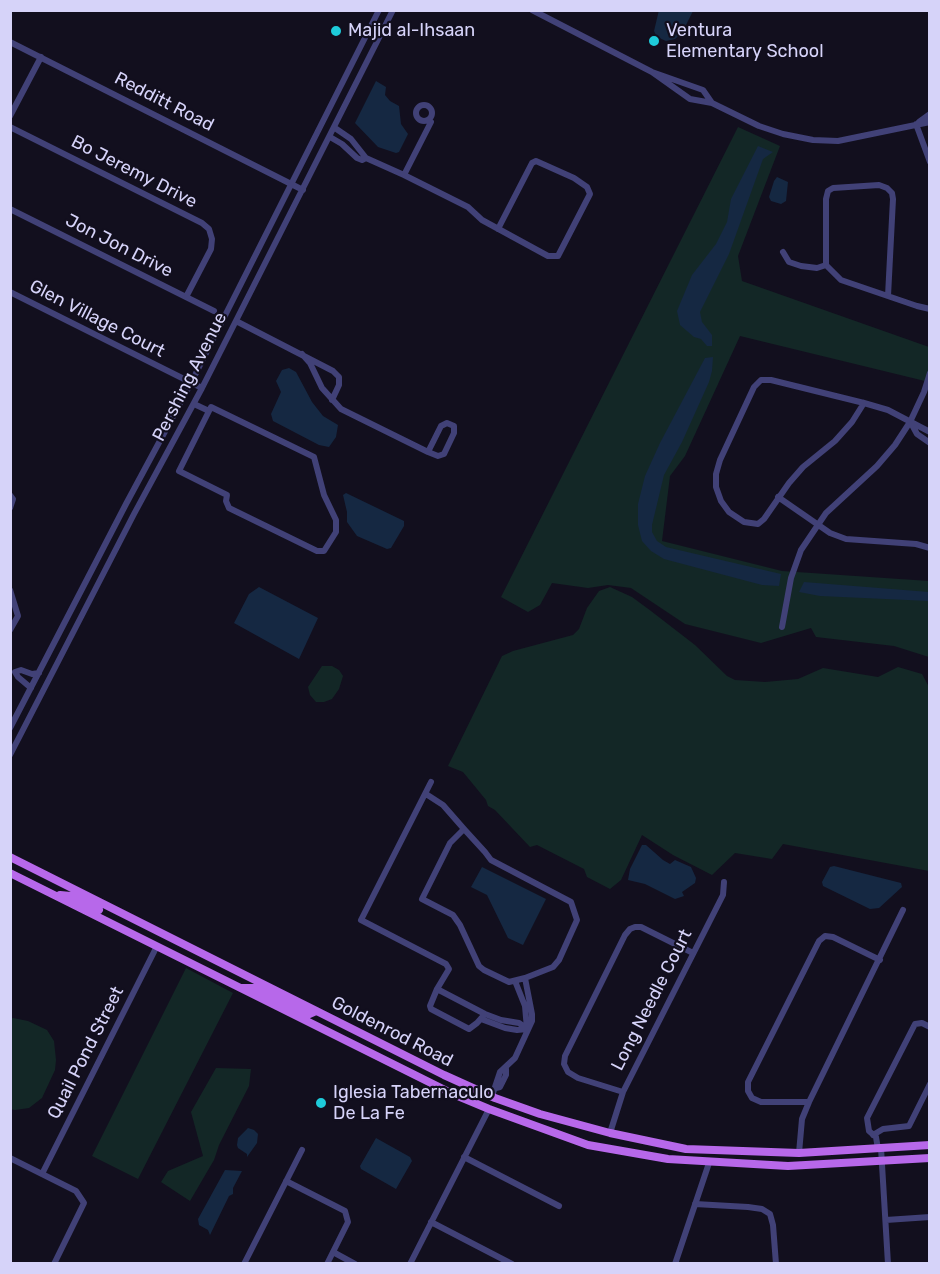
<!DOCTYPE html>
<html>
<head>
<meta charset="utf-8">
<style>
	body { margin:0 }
	#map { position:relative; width:940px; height:1274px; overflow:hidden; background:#120f1e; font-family:Rubik,sans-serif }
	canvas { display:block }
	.frame { position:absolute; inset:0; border:12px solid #d6d3f9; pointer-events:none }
</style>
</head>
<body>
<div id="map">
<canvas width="940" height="1274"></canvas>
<div class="frame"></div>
</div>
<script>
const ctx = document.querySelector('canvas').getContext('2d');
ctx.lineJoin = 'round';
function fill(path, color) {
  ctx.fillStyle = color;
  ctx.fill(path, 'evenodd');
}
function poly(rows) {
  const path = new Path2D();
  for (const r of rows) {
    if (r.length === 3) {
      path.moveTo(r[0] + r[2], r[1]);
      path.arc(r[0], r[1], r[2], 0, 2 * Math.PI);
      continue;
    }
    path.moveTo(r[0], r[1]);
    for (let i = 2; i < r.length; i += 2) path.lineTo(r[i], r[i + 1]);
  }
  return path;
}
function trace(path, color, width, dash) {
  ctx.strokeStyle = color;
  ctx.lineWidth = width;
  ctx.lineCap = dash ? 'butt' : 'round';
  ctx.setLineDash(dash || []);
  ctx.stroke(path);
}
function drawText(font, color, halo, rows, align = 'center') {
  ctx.font = font + ' Rubik,sans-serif';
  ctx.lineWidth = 4.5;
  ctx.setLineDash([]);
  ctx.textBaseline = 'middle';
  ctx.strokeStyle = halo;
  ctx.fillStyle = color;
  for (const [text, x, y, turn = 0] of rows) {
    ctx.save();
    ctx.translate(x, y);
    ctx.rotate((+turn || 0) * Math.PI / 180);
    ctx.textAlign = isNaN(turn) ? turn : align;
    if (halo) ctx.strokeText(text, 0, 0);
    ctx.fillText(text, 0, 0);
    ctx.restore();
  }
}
fill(poly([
	[738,127,780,146,738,256,742,281,929,347,929,382,740,336,685,456,670,476,662,541,782,571,929,581,929,657,894,646,816,637,811,628,761,643,685,624,631,588,608,585,588,588,552,583,540,605,528,612,501,597],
	[610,587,632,597,651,611,695,645,727,676,735,680,765,682,798,679,823,668,878,677,898,667,922,674,930,689,929,871,783,844,772,859,735,853,712,875,673,855,642,835,621,880,610,889,587,877,584,869,537,845,530,847,495,810,488,806,486,800,463,772,448,766,502,656,513,651,573,635,579,629,587,608,599,591],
	[322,666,332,666,339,670,343,676,339,689,332,699,324,702,316,702,310,695,308,687],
	[186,968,233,993,138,1179,92,1156],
	[13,1018,28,1021,47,1030,54,1041,56,1060,55,1070,42,1098,29,1108,15,1110,10,1109,10,1019],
	[216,1068,251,1069,249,1086,219,1145,214,1160,190,1201,161,1182,168,1171,203,1156,191,1112]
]), '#132726');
fill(poly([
	[659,10,693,10,693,11,682,33,675,39,666,41,657,37,654,31],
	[376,81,386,87,385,95,390,101,399,106,401,124,408,134,399,152,396,153,378,147,355,123],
	[758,146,773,152,763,159,729,254,700,312,702,322,712,335,712,346,707,346,701,339,694,337,680,325,677,311,692,275,716,244,727,222,731,199],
	[777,177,788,182,786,201,781,204,771,201,769,197,774,181],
	[713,357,712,371,709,382,682,442,664,475,652,525,652,532,657,541,666,547,781,574,779,586,762,585,664,559,651,551,642,541,638,525,638,504,645,476,660,443,705,358],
	[289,368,296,372,312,402,323,416,338,425,336,437,329,447,319,445,273,421,271,414,281,392,276,381,282,370],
	[346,493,404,521,404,526,391,548,387,549,357,536,347,522,347,512,343,495],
	[804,582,929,592,929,601,820,596,799,592],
	[259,587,318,618,299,659,234,623,249,594],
	[642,845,646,845,663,860,670,864,675,860,691,867,696,878,695,883,682,892,684,896,675,899,645,884,628,880,630,869],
	[834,866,901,883,902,887,879,908,870,909,823,886,822,882,830,867],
	[482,867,546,899,523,945,508,938,487,895,471,887],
	[248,1128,254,1130,258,1134,257,1143,247,1157,247,1154,238,1148,237,1145,238,1138],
	[376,1138,410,1157,412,1161,396,1189,361,1169,360,1166],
	[225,1170,242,1171,233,1188,233,1194,229,1196,210,1235,208,1230,199,1225,198,1219]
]), '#152842');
trace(poly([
	[532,10,652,72,703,90,712,103],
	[10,42,303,190],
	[652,72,690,99,712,103,759,126,783,134,813,140,838,141,930,122],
	[424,113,8],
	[10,116,41,57],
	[919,122,930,114],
	[916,124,930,162],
	[10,127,202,223,209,229,212,239,211,249,186,297],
	[335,128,351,139,366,158],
	[330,137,342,144,357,158,362,160,366,158,404,175,468,207,482,220,548,256,558,256,590,194,587,187,574,178,536,161,532,163,498,229],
	[404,175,431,122,428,120],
	[10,209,214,311],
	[783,252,789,262,801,266,817,268,826,265],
	[10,292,202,388],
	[888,296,893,199,892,193,887,188,879,185,833,188,828,191,826,199,826,265,841,280,917,306,930,309],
	[236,321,333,371,339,377,339,385,332,400],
	[302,354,310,363,322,388,341,409,428,452,438,456,444,454,454,433,454,426,447,423,441,426,428,452],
	[864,403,852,422,835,441,803,467,789,483,764,519,758,524,744,522,729,512,721,501,716,487,716,474,720,460,754,387,761,380,771,380,864,403,888,410,930,432],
	[194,404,209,411,179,471,227,495,226,501,229,508,317,551,324,551,336,532,336,520,324,495,314,457,211,407,209,411],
	[911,423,917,434,930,443],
	[10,495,13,499,10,508],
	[778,497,830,533,846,539,916,544,930,548],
	[10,590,18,616,10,630],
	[782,627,791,578,801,550,826,513,877,466,895,445,910,422,924,392,930,373],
	[31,688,18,677,15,672,21,670,32,674,39,673],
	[10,728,126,504,191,383,379,10],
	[10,755,134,514,202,388,393,10],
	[431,782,361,920,446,964,449,969,437,989,430,1006,431,1009,469,1029,477,1023,485,1014],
	[426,794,443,805,464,829,485,852,491,860,571,902,577,920,559,960,553,967,525,978,509,982,484,970,479,966,460,925,453,915,422,899,450,843,464,829],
	[515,981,525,1006,527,1029],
	[437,989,485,1014,501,1020,519,1023,527,1029],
	[481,1019,505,1028,517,1030,527,1029],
	[496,1088,500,1087,506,1075,506,1069],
	[623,1092,578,1078,568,1072,564,1064,565,1056,625,935,630,929,635,927,641,927,693,953],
	[492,1096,500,1072,515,1058,532,1021,532,1014,525,978],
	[809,1102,761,1102,752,1098,748,1091,748,1082,819,941,825,936,833,937,880,960],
	[610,1133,623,1092,723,895,724,882],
	[873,1135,883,1129,909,1126,930,1084],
	[881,1148,888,1264],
	[878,1149,876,1137,869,1131,867,1118,915,1024,922,1023,930,1027],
	[799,1153,802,1119,809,1102,903,910],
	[464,1157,559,1206],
	[10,1158,76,1191,84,1203,54,1264],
	[42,1174,157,946],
	[286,1181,345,1211,348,1222,327,1264],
	[695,1204,748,1207,762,1209,770,1214,773,1225,776,1264],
	[886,1220,930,1217],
	[431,1222,512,1264],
	[333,1252,355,1264],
	[244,1264,302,1150],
	[410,1264,489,1109],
	[675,1264,709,1163]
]), '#414177', 6);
trace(poly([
	[10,857,444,1075,495,1098,540,1114,610,1133,686,1149,799,1153,930,1145],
	[10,873,453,1094,489,1109,588,1145,668,1159,788,1166,930,1158],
	[60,895,71,896,99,910],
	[242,988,254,988,307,1015,316,1011]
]), '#b768ea', 8);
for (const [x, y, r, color] of [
	[336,31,6,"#1ecbda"],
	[654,41,6,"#1ecbda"],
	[321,1103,6,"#1ecbda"]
]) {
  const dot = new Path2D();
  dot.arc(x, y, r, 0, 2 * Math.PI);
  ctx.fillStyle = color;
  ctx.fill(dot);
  trace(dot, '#120f1e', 2);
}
drawText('18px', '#d6d3f9', '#120f1e', [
	["Majid al-Ihsaan",348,31],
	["Ventura",666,31],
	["Elementary School",666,52],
	["Iglesia Tabernaculo",333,1093],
	["De La Fe",333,1114]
], 'left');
drawText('18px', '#d6d3f9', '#120f1e', [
	["Redditt Road",164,102,27],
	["Bo Jeremy Drive",134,172,27],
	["Jon Jon Drive",119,246,27],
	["Glen Village Court",97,319,27],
	["Pershing Avenue",190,377,-63],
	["Long Needle Court",652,1000,-63],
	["Goldenrod Road",392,1032,27],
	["Quail Pond Street",86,1053,-63]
]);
</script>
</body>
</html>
